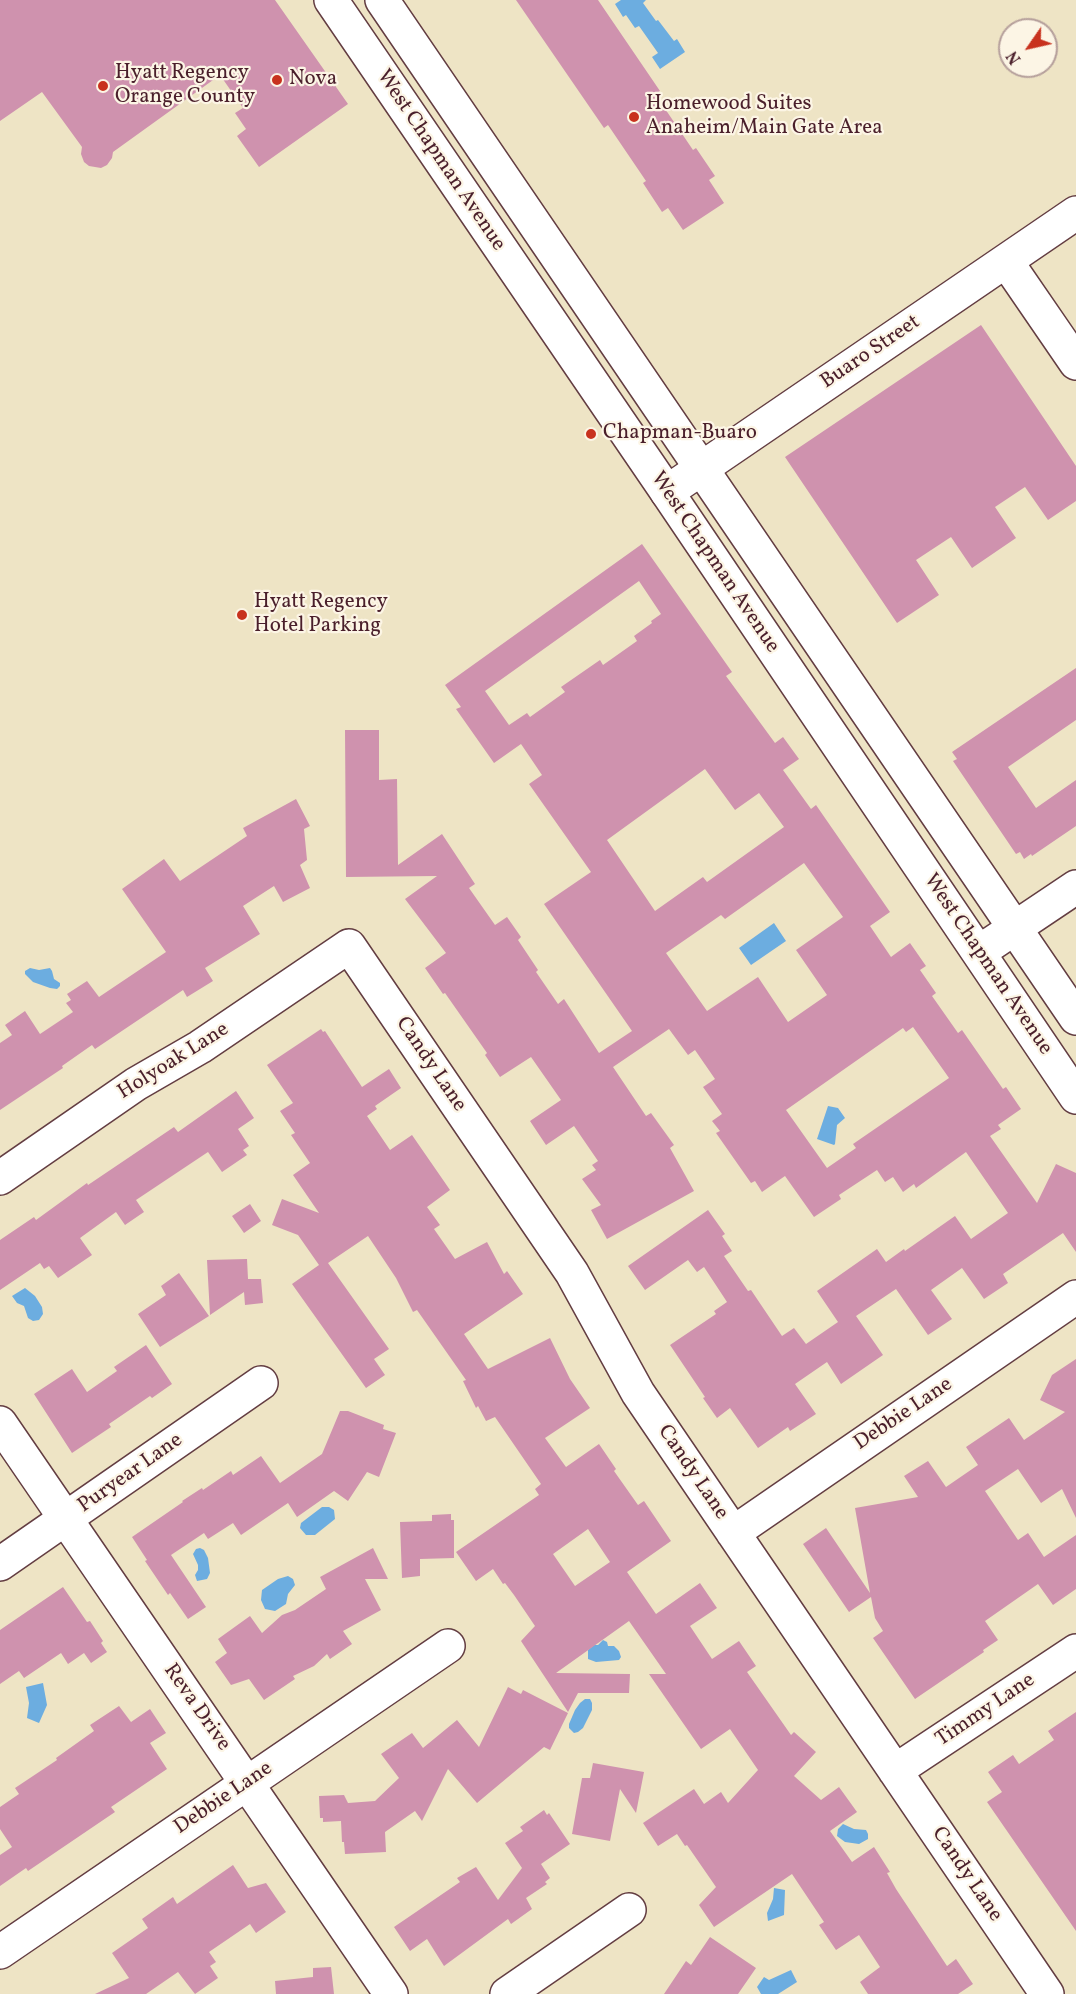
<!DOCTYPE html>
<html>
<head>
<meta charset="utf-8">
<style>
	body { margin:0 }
	#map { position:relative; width:1076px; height:1994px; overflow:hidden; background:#eee4c5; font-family:Vollkorn,serif }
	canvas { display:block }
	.north { position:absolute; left:998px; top:18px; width:60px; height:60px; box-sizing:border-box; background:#fcf5e5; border:2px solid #b59f9b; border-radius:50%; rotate:236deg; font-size:16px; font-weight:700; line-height:24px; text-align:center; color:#4a1f2b }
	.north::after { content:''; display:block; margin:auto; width:21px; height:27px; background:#c8321e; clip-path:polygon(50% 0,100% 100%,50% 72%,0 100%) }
</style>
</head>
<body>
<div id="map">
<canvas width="1076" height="1994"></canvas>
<div class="north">N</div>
</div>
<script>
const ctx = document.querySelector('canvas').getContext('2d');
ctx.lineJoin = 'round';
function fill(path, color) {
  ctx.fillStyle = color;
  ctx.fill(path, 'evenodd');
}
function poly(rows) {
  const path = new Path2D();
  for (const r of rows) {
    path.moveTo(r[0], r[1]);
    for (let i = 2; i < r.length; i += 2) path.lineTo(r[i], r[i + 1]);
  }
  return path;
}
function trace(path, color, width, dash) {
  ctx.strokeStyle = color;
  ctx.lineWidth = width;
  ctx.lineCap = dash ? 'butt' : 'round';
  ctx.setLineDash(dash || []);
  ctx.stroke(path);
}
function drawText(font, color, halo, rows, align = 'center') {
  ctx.font = font + ' Vollkorn,serif';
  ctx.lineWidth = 4.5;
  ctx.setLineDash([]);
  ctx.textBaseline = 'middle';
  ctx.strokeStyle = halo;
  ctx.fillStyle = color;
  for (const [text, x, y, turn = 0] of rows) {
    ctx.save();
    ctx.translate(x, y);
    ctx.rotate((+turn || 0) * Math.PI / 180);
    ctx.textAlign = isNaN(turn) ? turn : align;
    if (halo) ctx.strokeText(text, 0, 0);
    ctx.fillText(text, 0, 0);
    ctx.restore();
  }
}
fill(poly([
	[621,0,646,0,643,3,656,21,658,20,674,41,677,39,685,52,660,69,652,57,658,53,639,26,635,28,626,15,623,17,615,4],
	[774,923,786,941,751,965,739,948],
	[30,968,39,970,50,968,52,971,54,979,60,983,60,986,57,989,50,988,33,982,25,974,25,971],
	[828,1106,838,1108,845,1118,837,1125,835,1144,834,1145,817,1139],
	[25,1288,35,1296,42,1307,43,1314,39,1320,33,1321,28,1318,24,1306,17,1303,12,1296],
	[322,1507,329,1507,334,1510,335,1519,315,1535,306,1535,300,1528,301,1523],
	[200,1548,204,1550,208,1558,210,1573,207,1579,197,1581,195,1575,198,1570,198,1565,193,1554,196,1549],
	[288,1576,293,1579,295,1585,288,1594,286,1604,275,1611,265,1609,261,1600,262,1590,278,1579],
	[603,1640,607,1642,608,1646,614,1646,619,1651,621,1657,619,1660,596,1662,588,1659,588,1650,594,1645,598,1645],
	[43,1683,47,1705,39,1723,27,1718,29,1703,26,1687],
	[585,1699,590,1699,592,1703,592,1710,583,1728,578,1732,574,1733,569,1728,569,1724,575,1710,580,1703],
	[843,1824,854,1829,866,1830,868,1834,868,1839,859,1844,845,1842,837,1836,838,1829],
	[774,1888,785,1890,784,1915,768,1921,767,1913,773,1899],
	[791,1970,797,1982,778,1994,761,1994,757,1987,764,1977,769,1980]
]), '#6cade0');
fill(poly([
	[0,0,275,0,348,104,259,167,237,136,246,129,235,113,243,108,220,75,113,152,112,158,107,165,101,168,89,166,84,162,81,154,82,147,42,92,0,121],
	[516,0,598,0,660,91,655,94,693,150,696,148,715,176,709,180,724,203,683,230,668,208,662,212,643,183,646,181,608,125,604,128],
	[981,325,1076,466,1076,501,1048,520,1025,487,995,507,1016,538,972,568,951,537,916,560,939,595,897,623,785,457],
	[642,544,732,672,726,676,775,743,783,737,799,759,783,770,811,809,816,805,890,912,870,926,891,957,910,943,926,966,920,970,936,993,932,996,958,1033,962,1030,1003,1089,1006,1087,1021,1109,998,1125,1001,1129,990,1136,1037,1203,1056,1164,1076,1173,1076,1252,1063,1233,1003,1274,1008,1283,984,1299,962,1268,931,1290,952,1319,928,1335,896,1289,856,1316,883,1355,841,1384,827,1362,795,1384,816,1414,790,1431,788,1427,758,1448,730,1408,717,1418,703,1398,705,1397,670,1345,716,1314,714,1311,727,1302,704,1267,697,1272,688,1260,645,1290,628,1266,708,1210,725,1234,722,1236,732,1251,724,1256,748,1291,751,1290,782,1336,794,1328,806,1344,838,1322,817,1291,877,1249,886,1262,904,1249,905,1251,955,1216,971,1239,1008,1213,966,1152,916,1188,914,1184,903,1192,893,1177,885,1182,877,1170,839,1195,841,1199,814,1217,785,1176,762,1192,755,1181,751,1183,716,1133,720,1131,712,1121,722,1114,703,1087,715,1079,695,1050,688,1055,669,1029,613,1067,646,1116,651,1113,674,1145,670,1148,694,1191,607,1239,591,1210,601,1205,582,1179,596,1170,592,1165,598,1161,574,1126,546,1145,530,1121,561,1100,531,1057,500,1077,485,1055,487,1053,445,993,443,994,425,968,446,953,405,899,437,876,346,877,345,730,379,730,379,780,397,779,398,865,442,834,475,884,469,888,495,925,507,917,521,937,518,940,538,970,536,972,558,1004,564,999,599,1053,632,1031,544,904,591,872,529,784,542,775,521,744,494,763,456,709,461,707,445,685],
	[639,581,661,614,651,621,652,623,634,636,637,641,603,665,600,660,561,687,565,692,530,717,527,713,509,725,485,691],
	[705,769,735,810,759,793,784,827,707,882,703,877,655,911,607,840],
	[804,863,843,917,796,950,827,995,788,1022,758,977,707,1011,666,953,721,915,725,919],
	[913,1027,949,1078,853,1144,856,1148,827,1168,786,1110,903,1028,906,1032],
	[1076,668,1076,720,1008,767,1036,808,1076,780,1076,826,1032,856,1031,854,1024,859,1020,852,1016,854,953,761,957,759,952,752],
	[296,799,310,826,304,829,307,860,300,865,310,888,283,902,274,886,243,906,260,934,205,968,213,981,187,997,183,990,95,1049,92,1045,62,1066,63,1068,0,1110,0,1043,12,1035,5,1025,25,1011,40,1034,73,1012,66,1003,71,1000,67,994,87,981,99,997,166,952,122,889,164,859,180,881,247,836,243,828],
	[321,1029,323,1032,325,1031,362,1087,389,1069,401,1088,375,1106,377,1109,367,1116,390,1150,412,1135,450,1190,427,1207,440,1225,434,1229,455,1259,487,1242,504,1274,507,1271,523,1294,464,1334,488,1369,550,1338,570,1379,590,1408,545,1438,566,1467,599,1444,616,1469,614,1471,638,1505,644,1501,671,1541,627,1572,656,1614,700,1583,717,1608,690,1626,712,1659,739,1641,756,1666,747,1672,791,1735,794,1732,816,1752,794,1776,821,1800,839,1787,857,1812,830,1831,852,1862,874,1847,890,1872,887,1873,896,1889,947,1966,956,1959,973,1984,958,1994,868,1994,860,1982,880,1967,859,1935,836,1950,819,1925,824,1922,792,1874,714,1927,699,1905,716,1887,687,1845,685,1846,677,1834,658,1846,643,1823,694,1789,704,1804,721,1792,728,1803,758,1770,730,1729,701,1749,649,1674,666,1674,629,1621,556,1673,630,1674,629,1693,578,1693,568,1712,521,1641,535,1626,514,1595,505,1583,503,1584,493,1569,476,1581,456,1552,539,1495,535,1489,541,1484,495,1417,486,1421,478,1406,476,1408,463,1381,466,1380,417,1310,413,1312,396,1278,368,1236,328,1263,389,1349,374,1359,385,1375,366,1388,292,1284,319,1265,298,1235,272,1225,282,1199,319,1213,293,1175,310,1163,291,1135,295,1133,280,1111,293,1103,267,1065],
	[588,1529,610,1562,575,1586,553,1554],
	[236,1091,254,1118,238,1129,249,1146,243,1150,247,1155,222,1172,208,1152,136,1200,144,1212,125,1225,116,1212,80,1238,92,1255,58,1278,49,1266,44,1269,40,1263,0,1290,0,1240,34,1217,36,1220,87,1183,88,1185,174,1127,178,1132],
	[250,1204,261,1221,244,1233,232,1216],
	[247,1259,248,1279,261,1279,263,1303,245,1305,244,1292,210,1315,207,1260],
	[179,1273,209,1316,160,1347,138,1314,166,1295,161,1286],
	[146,1345,172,1384,152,1398,150,1396,109,1424,111,1427,72,1453,34,1394,72,1369,87,1392,117,1371,114,1367],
	[1076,1359,1076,1518,1062,1489,1041,1503,1018,1469,985,1491,1018,1540,1028,1533,1044,1557,1076,1535,1076,1589,1053,1605,1038,1584,985,1621,998,1640,983,1650,984,1652,915,1699,873,1638,883,1631,875,1618,871,1597,849,1612,803,1544,826,1528,870,1593,855,1508,918,1497,904,1476,928,1461,946,1487,978,1465,966,1447,1009,1418,1024,1440,1065,1412,1040,1400,1052,1375],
	[340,1411,348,1411,384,1425,383,1429,396,1433,379,1477,367,1472,348,1501,334,1491,297,1517,288,1503,241,1535,233,1523,208,1539,204,1533,171,1555,206,1607,188,1619,170,1593,168,1595,145,1561,147,1560,132,1537,183,1502,182,1501,202,1488,203,1490,231,1471,233,1475,261,1456,280,1483,322,1454],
	[451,1514,451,1520,454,1520,454,1558,420,1559,420,1576,402,1578,400,1522,432,1521,432,1515],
	[373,1548,388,1579,365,1579,381,1610,343,1631,352,1644,330,1659,327,1654,314,1666,293,1676,295,1679,264,1700,249,1679,231,1685,215,1662,227,1653,218,1639,250,1616,262,1633,282,1615,295,1610,326,1589,320,1577],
	[63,1587,87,1622,90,1621,103,1641,101,1643,107,1652,91,1663,84,1653,68,1664,61,1653,24,1678,19,1671,0,1684,0,1630],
	[508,1687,521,1694,523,1690,568,1713,550,1750,544,1747,477,1803,448,1769,422,1821,415,1811,385,1832,386,1852,345,1854,344,1842,342,1842,341,1821,323,1822,323,1818,320,1818,319,1796,344,1795,348,1803,375,1801,399,1778,381,1754,412,1733,423,1748,457,1720,479,1747],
	[119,1706,131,1722,150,1709,166,1733,150,1743,167,1769,111,1807,115,1812,28,1871,26,1868,0,1886,0,1855,12,1847,0,1829,0,1807,19,1794,15,1788,57,1760,56,1758,94,1731,90,1725],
	[1076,1712,1076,1931,987,1802,1002,1792,988,1772,1013,1755,1019,1764,1054,1740,1048,1731],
	[593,1763,644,1772,636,1813,620,1789,610,1841,572,1834,582,1778,590,1778],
	[544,1810,547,1815,549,1813,570,1844,541,1864,550,1878,545,1882,547,1884,526,1898,532,1909,511,1924,508,1919,444,1966,427,1939,410,1951,394,1927,460,1882,457,1878,476,1867,498,1900,522,1868,505,1843,523,1831,520,1827],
	[233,1865,248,1888,266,1883,286,1912,256,1933,250,1924,209,1952,216,1962,210,1966,218,1978,195,1994,178,1972,146,1994,95,1994,129,1978,112,1953,148,1928,142,1919,173,1897,177,1904],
	[710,1937,756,1968,738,1994,664,1994,686,1961,691,1965],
	[331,1967,334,1994,276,1994,275,1981,313,1977,313,1968]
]), '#cf92ae');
const minor = poly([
	[1006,261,1076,363],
	[667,492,1076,213],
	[979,952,1076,887],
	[0,1178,136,1084,200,1047,349,946,572,1273,638,1393,1047,1994],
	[0,1423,391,1994],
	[733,1533,1076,1297],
	[0,1564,261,1383],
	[895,1771,1076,1651],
	[0,1952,448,1646],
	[507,1994,629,1910]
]);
const major = poly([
	[331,0,667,492,1076,1097],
	[382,0,1076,1018]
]);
trace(minor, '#633d42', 36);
trace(major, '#633d42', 36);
trace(minor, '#fff', 33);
trace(major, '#fff', 33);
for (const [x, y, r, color] of [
	[277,80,6,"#c8321e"],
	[103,86,6,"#c8321e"],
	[634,117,6,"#c8321e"],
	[591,434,6,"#c8321e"],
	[242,615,6,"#c8321e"]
]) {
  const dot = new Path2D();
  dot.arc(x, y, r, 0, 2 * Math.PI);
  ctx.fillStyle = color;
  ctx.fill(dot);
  trace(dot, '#fcf5e5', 2);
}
drawText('21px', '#4a1f2b', '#fcf5e5', [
	["Hyatt Regency",115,74],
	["Orange County",115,98],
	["Nova",289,80],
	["Homewood Suites",646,105],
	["Anaheim/Main Gate Area",646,129],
	["Chapman-Buaro",603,434],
	["Hyatt Regency",254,603],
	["Hotel Parking",254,627]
], 'left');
drawText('21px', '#4a1f2b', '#fcf5e5', [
	["West Chapman Avenue",440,161,56],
	["Buaro Street",871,353,-34],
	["West Chapman Avenue",714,563,56],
	["West Chapman Avenue",987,965,56],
	["Holyoak Lane",174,1062,-32],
	["Candy Lane",430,1065,56],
	["Debbie Lane",904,1415,-34],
	["Candy Lane",692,1473,56],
	["Puryear Lane",131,1474,-35],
	["Reva Drive",196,1708,55],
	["Timmy Lane",986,1711,-34],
	["Debbie Lane",224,1799,-34],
	["Candy Lane",966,1875,56]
]);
</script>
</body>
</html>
